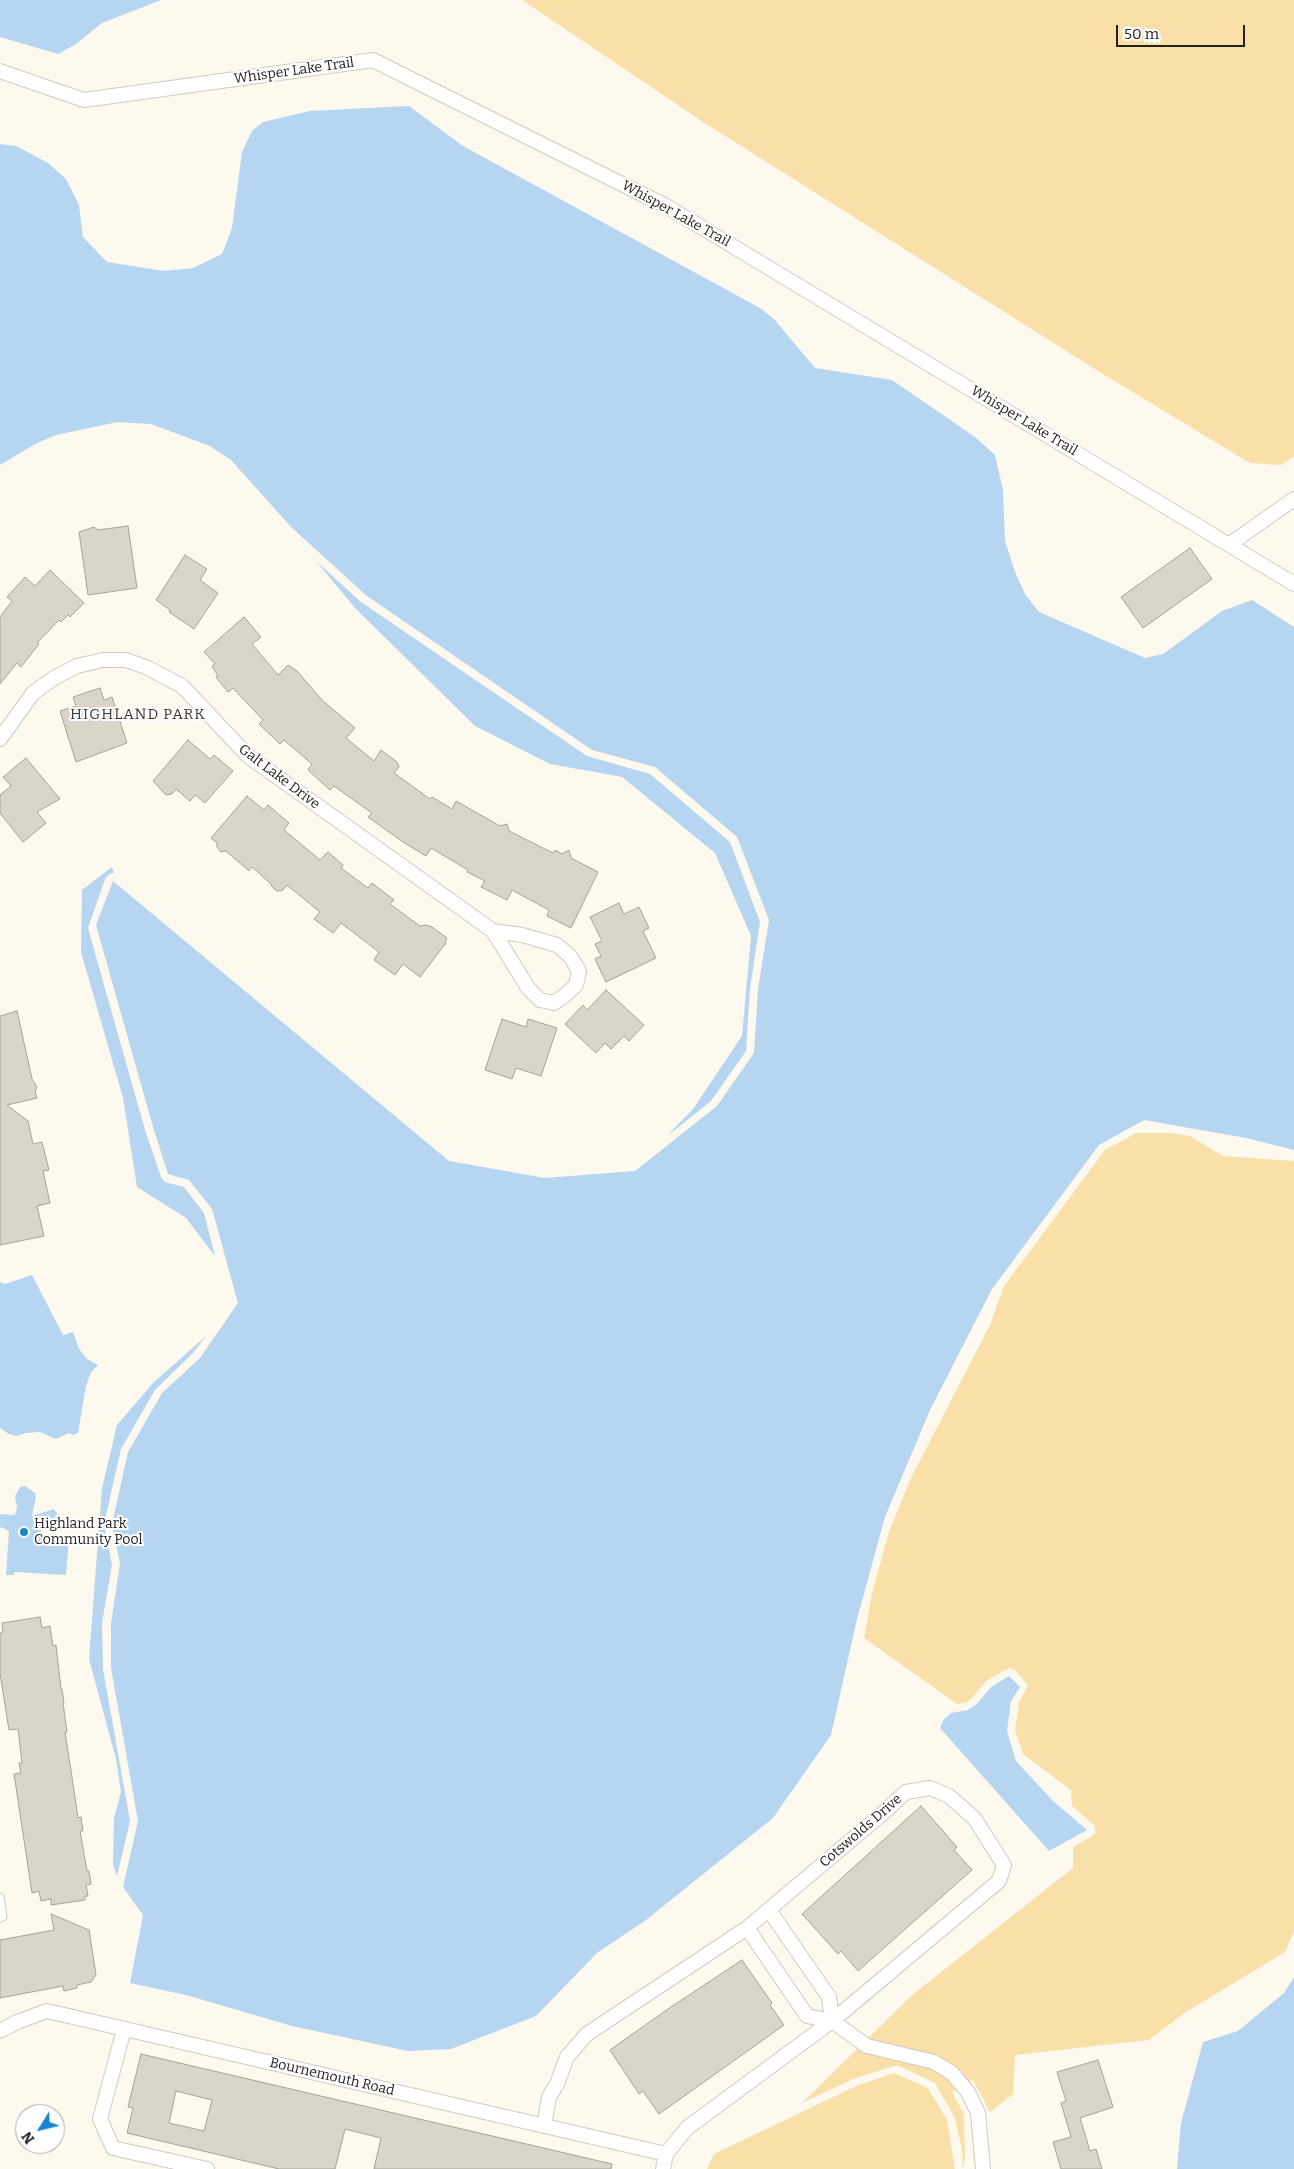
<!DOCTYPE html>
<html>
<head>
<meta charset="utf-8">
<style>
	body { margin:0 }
	#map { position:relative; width:1294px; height:2169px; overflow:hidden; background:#fdf9ef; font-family:Bitter,serif }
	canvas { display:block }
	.north { position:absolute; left:15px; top:2104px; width:50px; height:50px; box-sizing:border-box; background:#fff; border:1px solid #a7a7a5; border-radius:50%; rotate:234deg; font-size:14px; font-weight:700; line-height:20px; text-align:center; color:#24221f }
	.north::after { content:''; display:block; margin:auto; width:18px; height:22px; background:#1785cf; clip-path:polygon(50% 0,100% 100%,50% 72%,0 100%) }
	.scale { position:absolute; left:1116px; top:25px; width:129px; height:22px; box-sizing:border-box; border:2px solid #24221f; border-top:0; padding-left:6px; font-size:15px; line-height:18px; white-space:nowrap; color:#24221f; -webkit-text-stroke:4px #fff; paint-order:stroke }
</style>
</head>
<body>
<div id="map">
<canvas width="1294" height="2169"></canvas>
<div class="north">N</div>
<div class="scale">50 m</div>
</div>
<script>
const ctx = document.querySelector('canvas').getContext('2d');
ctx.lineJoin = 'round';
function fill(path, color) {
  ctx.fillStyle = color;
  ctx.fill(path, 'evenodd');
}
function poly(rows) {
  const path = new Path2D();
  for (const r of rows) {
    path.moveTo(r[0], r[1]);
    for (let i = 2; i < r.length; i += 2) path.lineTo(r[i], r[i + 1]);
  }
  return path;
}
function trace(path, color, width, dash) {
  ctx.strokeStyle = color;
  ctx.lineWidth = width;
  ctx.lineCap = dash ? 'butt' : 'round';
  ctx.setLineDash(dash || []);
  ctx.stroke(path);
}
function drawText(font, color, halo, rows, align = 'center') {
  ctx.font = font + ' Bitter,serif';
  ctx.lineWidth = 4;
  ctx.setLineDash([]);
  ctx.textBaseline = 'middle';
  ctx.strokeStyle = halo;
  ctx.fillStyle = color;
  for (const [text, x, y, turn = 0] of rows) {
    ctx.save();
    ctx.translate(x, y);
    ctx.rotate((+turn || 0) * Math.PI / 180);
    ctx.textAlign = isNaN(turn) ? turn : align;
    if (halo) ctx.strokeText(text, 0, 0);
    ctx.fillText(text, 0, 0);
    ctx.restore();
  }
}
fill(poly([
	[522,0,1294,0,1294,456,1281,465,1250,463,1106,376,703,122],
	[1136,1133,1171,1133,1190,1136,1223,1156,1294,1161,1294,1931,1285,1952,1183,2014,1149,2040,1015,2055,1013,2094,990,2112,973,2080,952,2092,964,2114,965,2157,963,2169,962,2150,955,2118,935,2083,899,2066,893,2066,853,2079,802,2103,912,1995,1073,1868,1073,1847,1091,1837,1095,1833,1095,1826,1072,1806,1071,1790,1023,1754,1015,1730,1019,1703,1028,1685,1015,1670,1010,1668,1005,1670,986,1681,973,1697,965,1703,957,1704,864,1638,872,1593,889,1532,911,1478,990,1325,1004,1286,1105,1150],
	[894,2073,928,2088,947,2120,955,2169,707,2169,714,2154,856,2086]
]), '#f9e0a8');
fill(poly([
	[0,0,161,0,102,23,76,44,58,54,0,37],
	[409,106,463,146,760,308,774,319,815,368,892,380,975,437,995,455,1003,490,1005,541,1015,572,1025,594,1039,612,1145,658,1163,654,1222,611,1252,600,1294,627,1294,1150,1246,1138,1144,1120,1099,1145,992,1289,930,1410,885,1517,857,1619,831,1735,773,1818,646,1920,597,1953,536,2016,451,2049,408,2051,292,2026,186,1995,130,1983,143,1915,123,1887,138,1821,111,1668,111,1623,120,1564,112,1524,128,1452,162,1393,200,1358,238,1303,212,1209,189,1180,168,1174,153,1127,96,925,113,881,449,1161,545,1178,635,1171,717,1106,754,1053,758,989,769,920,737,837,655,767,592,750,367,596,291,527,231,460,210,446,151,424,118,422,56,435,35,444,0,465,0,144,16,146,48,163,66,179,79,205,83,237,107,262,164,271,193,268,222,254,232,228,242,152,252,131,263,122,310,111],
	[316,561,361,602,587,756,650,774,730,842,760,922,750,989,746,1051,711,1101,666,1137,693,1109,742,1036,751,936,715,853,622,777,550,764,475,726,355,608],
	[112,867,114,873,109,874,105,879,88,928,145,1130,161,1177,165,1182,184,1187,204,1213,215,1256,186,1218,137,1187,123,1098,81,952,82,890],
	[32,1275,63,1335,73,1332,79,1349,87,1359,98,1365,91,1372,86,1386,78,1433,73,1435,69,1433,56,1439,40,1432,26,1433,16,1436,9,1434,0,1428,0,1282,5,1284],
	[206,1336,193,1353,155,1390,121,1449,104,1524,112,1565,102,1623,103,1669,130,1821,117,1876,113,1865,114,1818,121,1792,116,1759,89,1659,102,1488,117,1425,153,1383],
	[25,1486,35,1493,36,1497,32,1516,54,1509,57,1514,58,1518,54,1520,51,1527,41,1530,40,1535,42,1537,69,1539,66,1575,14,1572,14,1575,6,1575,9,1531,0,1527,0,1514,15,1515,17,1507,15,1496,20,1487],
	[1009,1676,1020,1687,1011,1701,1007,1731,1016,1761,1053,1801,1087,1830,1049,1851,940,1728,944,1719,951,1713,968,1710,978,1703,990,1688],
	[1294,1977,1294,2169,1177,2169,1181,2123,1203,2042,1238,2031,1284,1993]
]), '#b6d5f0');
const building = poly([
	[128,526,137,588,88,595,79,532,94,527,98,530,128,526],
	[1190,548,1212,579,1143,628,1121,597,1190,548],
	[185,555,207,569,200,580,218,593,194,629,169,612,170,610,156,600,185,555],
	[50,570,84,603,70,617,68,615,61,622,59,620,37,643,39,644,21,667,17,663,0,684,0,617,12,601,7,597,25,577,35,586,50,570],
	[244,617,261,637,252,644,278,675,288,665,297,671,323,701,355,728,346,738,374,761,381,750,397,762,399,767,394,773,430,799,432,797,452,809,456,801,500,826,507,824,509,831,553,853,555,850,562,854,569,850,571,858,598,872,571,928,547,916,549,910,512,890,507,900,481,887,485,881,467,872,468,870,431,848,426,856,403,842,368,817,372,813,334,786,330,790,308,770,312,764,284,740,280,744,259,724,263,720,233,688,228,692,216,677,218,676,212,666,215,664,204,652,244,617],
	[100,688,104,700,112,697,127,743,76,762,60,711,76,706,73,697,100,688],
	[188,740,210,759,214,755,233,771,205,803,195,795,190,801,176,789,172,794,166,795,153,781,188,740],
	[26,758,60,799,37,812,46,823,23,842,0,813,0,795,11,786,3,777,26,758],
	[247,796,264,810,268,805,289,823,284,830,320,860,328,852,343,865,341,868,368,888,372,883,394,900,390,904,420,926,426,925,432,927,447,938,445,942,446,943,420,977,403,964,395,975,374,960,379,952,341,923,333,933,314,919,320,912,287,885,283,890,277,891,272,887,271,884,252,867,249,871,226,851,221,852,217,847,217,843,211,838,247,796],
	[619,903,624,914,639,907,649,928,643,931,656,958,606,982,595,959,601,956,595,944,602,941,590,917,619,903],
	[606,990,644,1025,629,1041,624,1036,611,1049,605,1043,596,1053,565,1024,583,1005,587,1010,606,990],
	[17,1011,32,1079,37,1087,35,1091,37,1098,7,1105,28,1121,33,1144,42,1142,49,1170,43,1171,50,1203,37,1206,44,1236,0,1245,0,1016,17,1011],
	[502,1019,526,1027,528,1019,557,1028,541,1076,516,1068,512,1079,485,1070,502,1019],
	[40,1617,42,1628,50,1626,53,1646,56,1645,61,1689,62,1689,64,1703,63,1703,67,1732,65,1732,72,1777,78,1818,81,1817,83,1831,80,1831,87,1871,89,1871,91,1884,86,1885,88,1896,85,1896,85,1900,51,1905,51,1899,41,1901,39,1891,32,1893,14,1774,21,1773,19,1763,22,1763,18,1729,9,1730,0,1673,0,1633,3,1633,2,1623,40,1617],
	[921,1806,957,1847,954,1850,972,1870,858,1971,841,1951,838,1954,802,1914,921,1806],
	[51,1914,89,1930,96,1975,91,1982,77,1985,77,1988,64,1991,63,1986,0,1998,0,1940,54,1930,51,1914],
	[742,1960,772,2003,770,2005,784,2025,659,2114,643,2091,639,2094,610,2050,668,2009,742,1960],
	[141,2054,612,2164,611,2169,374,2169,381,2138,345,2129,335,2169,279,2169,127,2133,133,2108,128,2107,141,2054],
	[176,2091,212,2100,204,2131,169,2123,176,2091],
	[1098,2060,1113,2107,1080,2118,1090,2151,1096,2149,1102,2169,1061,2169,1053,2142,1071,2137,1061,2103,1066,2101,1057,2072,1098,2060]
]);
fill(building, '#d9d5cb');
trace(building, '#a6a299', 1);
const service = poly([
	[0,1897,3,1917,0,1918]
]);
const minor = poly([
	[0,71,84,100,373,60,666,206,1294,584],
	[1230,544,1294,499],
	[0,739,33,693,54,678,77,666,103,660,126,660,146,667,182,686,248,756,493,931,528,988,540,1000,554,1003,564,996,576,985,579,971,570,956,557,945,522,935,493,931],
	[769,1910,829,1997,832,2021],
	[747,1928,807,2016,832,2021,867,2046,934,2062,952,2073,968,2092,978,2113,983,2169],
	[124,2029,100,2119,113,2148,207,2169],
	[0,2031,17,2022,47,2011,666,2154],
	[544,2126,549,2097,557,2084,567,2057,587,2034,747,1928,882,1814,906,1792,930,1788,949,1796,974,1818,1004,1865,999,1881,832,2021,687,2128,666,2154,663,2169]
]);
trace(service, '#cfcbc1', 9);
trace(minor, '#cfcbc1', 16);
trace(service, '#fff', 7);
trace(minor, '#fff', 14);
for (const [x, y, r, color] of [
	[24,1532,5,"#1785cf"]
]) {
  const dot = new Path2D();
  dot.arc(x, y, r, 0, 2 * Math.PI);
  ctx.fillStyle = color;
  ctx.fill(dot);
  trace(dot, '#fff', 2);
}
drawText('14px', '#24221f', '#fff', [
	["Whisper Lake Trail",294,71,-8],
	["Whisper Lake Trail",676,214,29],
	["Whisper Lake Trail",1024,421,31],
	["Galt Lake Drive",279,777,37],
	["Cotswolds Drive",861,1831,-41],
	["Bournemouth Road",332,2077,13]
]);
drawText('14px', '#24221f', '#fff', [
	["Highland Park",34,1524],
	["Community Pool",34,1540]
], 'left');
ctx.letterSpacing = '1px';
drawText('15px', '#3c3831', '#fff', [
	["HIGHLAND PARK",138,715]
]);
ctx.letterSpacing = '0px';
</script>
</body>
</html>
